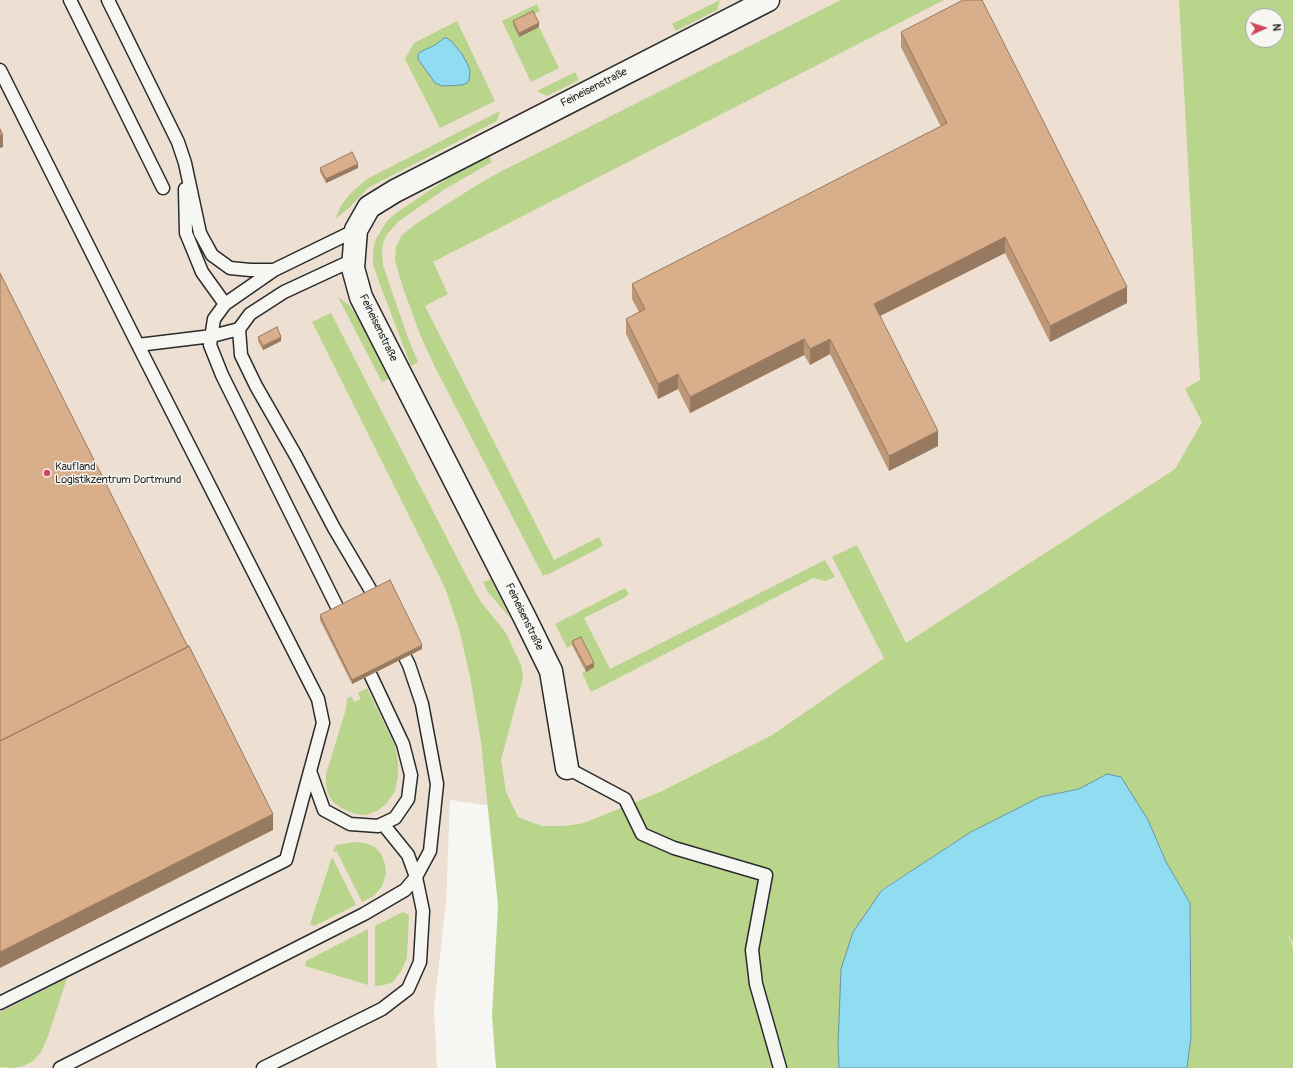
<!DOCTYPE html>
<html>
<head>
<meta charset="utf-8">
<style>
	body { margin:0 }
	#map { position:relative; width:1293px; height:1068px; overflow:hidden; background:#f6f6f2; font-family:Pangolin,sans-serif }
	canvas { display:block }
	.north { position:absolute; left:1245px; top:8px; width:40px; height:40px; box-sizing:border-box; background:#f6f6f2; border:1px solid #a5a5a2; border-radius:50%; rotate:87deg; font-size:11px; font-weight:700; line-height:16px; text-align:center; color:#2b2b2b }
	.north::after { content:''; display:block; margin:auto; width:14px; height:18px; background:#d1495b; clip-path:polygon(50% 0,100% 100%,50% 72%,0 100%) }
</style>
</head>
<body>
<div id="map">
<canvas width="1293" height="1068"></canvas>
<div class="north">N</div>
</div>
<script>
const ctx = document.querySelector('canvas').getContext('2d');
ctx.lineJoin = 'round';
function fill(path, color) {
  ctx.fillStyle = color;
  ctx.fill(path, 'evenodd');
}
function poly(rows) {
  const path = new Path2D();
  for (const r of rows) {
    path.moveTo(r[0], r[1]);
    for (let i = 2; i < r.length; i += 2) path.lineTo(r[i], r[i + 1]);
  }
  return path;
}
function trace(path, color, width, dash) {
  ctx.strokeStyle = color;
  ctx.lineWidth = width;
  ctx.lineCap = dash ? 'butt' : 'round';
  ctx.setLineDash(dash || []);
  ctx.stroke(path);
}
function drawText(font, color, halo, rows, align = 'center') {
  ctx.font = font + ' Pangolin,sans-serif';
  ctx.lineWidth = 3;
  ctx.setLineDash([]);
  ctx.textBaseline = 'middle';
  ctx.strokeStyle = halo;
  ctx.fillStyle = color;
  for (const [text, x, y, turn = 0] of rows) {
    ctx.save();
    ctx.translate(x, y);
    ctx.rotate((+turn || 0) * Math.PI / 180);
    ctx.textAlign = isNaN(turn) ? turn : align;
    if (halo) ctx.strokeText(text, 0, 0);
    ctx.fillText(text, 0, 0);
    ctx.restore();
  }
}
fill(poly([
	[0,0,1201,0,1202,422,1175,469,941,621,772,735,662,791,584,823,564,826,542,826,518,817,499,807,450,800,446,904,434,1007,437,1068,0,1068]
]), '#ede0d3');
fill(poly([
	[720,0,717,10,676,31,672,24],
	[841,0,944,0,433,262,448,294,425,306,554,560,599,537,603,546,547,575,546,574,543,576,436,369,421,337,402,285,395,260,396,247,402,235,417,223,477,185,500,172],
	[1179,0,1293,0,1293,944,1286,931,1293,946,1293,1068,1187,1068,1191,1037,1190,903,1166,862,1148,820,1121,778,1107,774,1079,789,1040,797,971,832,881,890,838,1044,839,1068,496,1068,492,1016,498,905,481,742,470,676,459,629,445,588,312,322,331,313,468,579,481,602,506,633,521,665,523,678,501,760,506,792,518,817,542,826,564,826,584,823,662,791,772,735,884,658,832,557,857,545,906,643,1175,469,1202,422,1185,389,1200,380],
	[1253,16,1277,16,1277,40,1253,40],
	[537,4,540,11,533,15,559,68,531,82,502,21],
	[457,21,495,101,440,128,405,59,414,43],
	[575,72,579,80,547,96,537,91],
	[500,111,497,121,368,188,348,209,335,219,342,204,350,194,367,179],
	[488,155,492,162,445,189,399,221,387,234,383,243,382,254,383,265,408,338,418,362,411,366,379,282,373,264,373,251,376,239,387,221,396,213,448,178],
	[338,297,349,305,358,318,389,379,382,382],
	[825,560,835,577,825,581,813,578,591,692,582,673,594,667,572,645,567,648,555,624,625,588,629,594,624,598,584,618,610,669],
	[491,579,510,618,488,592,483,582],
	[367,688,395,746,398,761,398,776,395,791,386,804,377,811,366,815,356,814,343,809,334,803,328,794,326,785,326,774,346,709,347,699,351,696,354,702,361,699,358,693],
	[354,842,365,843,375,847,381,854,385,864,386,874,382,886,374,896,362,902,337,852,333,851,336,845],
	[332,857,356,905,314,926,310,924],
	[403,912,409,915,407,958,401,971,393,982,384,985,375,986,375,926],
	[368,929,368,985,305,966,306,961],
	[67,978,48,1036,41,1052,33,1061,23,1066,13,1068,0,1067,0,1012]
]), '#b9d48b');
const water = poly([
	[444,38,447,38,452,42,462,54,468,65,470,72,469,80,467,83,462,85,442,86,435,83,418,59,418,55,420,52,435,45,444,38],
	[1107,774,1121,777,1148,820,1166,862,1190,903,1191,1037,1187,1068,839,1068,838,1044,841,969,853,932,882,890,971,832,1040,797,1079,789,1107,774]
]);
fill(water, '#90dcf1');
trace(water, '#6895a2', 1);
const service = poly([
	[70,0,163,188],
	[108,0,178,142,185,163,200,233,212,255,230,268,250,270,274,270,356,230],
	[0,70,138,345,318,699,323,723,286,860,0,1003],
	[185,189,186,233,202,272,225,304],
	[353,260,284,292,250,314,239,329,241,355,256,386,296,456,334,528,370,589,378,603],
	[274,270,225,304,214,319,210,345,222,375,344,621],
	[138,345,212,336,239,329],
	[567,768,625,799,642,834,674,848,766,875,752,950,756,984,780,1068],
	[310,771,324,810,350,824,378,826,395,818,408,799,411,775,403,744,364,661],
	[60,1068,364,914,405,890,416,877,430,851,437,784,422,704,409,665,398,643],
	[263,1068,382,1009,408,989,420,962,423,911,416,877,408,855,383,824]
]);
const minor = poly([
	[567,768,551,671,525,618,361,297,353,268,356,230,369,207,395,191,768,0]
]);
trace(service, '#2b2b2b', 15);
trace(minor, '#2b2b2b', 25);
trace(service, '#f6f6f2', 12);
trace(minor, '#f6f6f2', 22);
fill(poly([
	[513,21,539,27,519,37,513,25],
	[901,32,1127,303,1050,342,1005,253,880,316,938,446,889,471,830,354,810,365,804,355,690,413,678,389,658,399,626,334,626,319,639,312,632,299,632,284,941,127,901,47],
	[320,168,358,168,326,183,320,172],
	[258,337,281,341,263,350,258,341],
	[320,615,422,649,352,684,320,620],
	[572,641,594,667,586,672,572,645]
]), '#bb9677');
fill(poly([
	[539,23,539,27,519,37,519,33],
	[3,135,3,147,0,148,0,136],
	[358,164,358,168,326,183,326,179],
	[1005,237,1005,253,874,319,874,304],
	[1127,287,1127,303,1050,342,1050,326],
	[281,337,281,341,263,350,263,346],
	[804,339,804,355,690,413,690,397],
	[830,339,830,354,810,365,810,349],
	[678,374,678,389,658,399,658,384],
	[938,431,938,446,889,471,889,456],
	[422,645,422,649,352,684,352,680],
	[594,663,594,667,586,672,586,667],
	[273,814,273,830,0,968,0,952]
]), '#987a61');
const building = poly([
	[963,0,982,0,1127,287,1050,326,1005,237,874,304,938,431,889,456,830,339,810,349,804,339,690,397,678,374,658,384,626,319,645,309,632,284,947,123,901,32,963,0],
	[533,11,539,23,519,33,513,21,533,11],
	[0,129,3,135,0,136,0,129],
	[352,152,358,164,326,179,320,168,352,152],
	[0,273,188,647,0,741,0,273],
	[277,327,281,337,263,346,258,337,277,327],
	[390,580,422,645,352,680,320,615,390,580],
	[581,637,594,663,586,667,572,641,581,637],
	[189,646,273,814,0,952,0,741,189,646]
]);
fill(building, '#d9ae8a');
trace(building, '#987a61', 1);
for (const [x, y, r, color] of [
	[47,473,4,"#d1495b"]
]) {
  const dot = new Path2D();
  dot.arc(x, y, r, 0, 2 * Math.PI);
  ctx.fillStyle = color;
  ctx.fill(dot);
  trace(dot, '#f6f6f2', 1.5);
}
drawText('11px', '#2b2b2b', '#f6f6f2', [
	["Feineisenstraße",594,88,-27],
	["Feineisenstraße",378,328,64],
	["Feineisenstraße",524,617,64]
]);
drawText('11px', '#2b2b2b', '#f6f6f2', [
	["Kaufland",55,467],
	["Logistikzentrum Dortmund",55,480]
], 'left');
</script>
</body>
</html>
